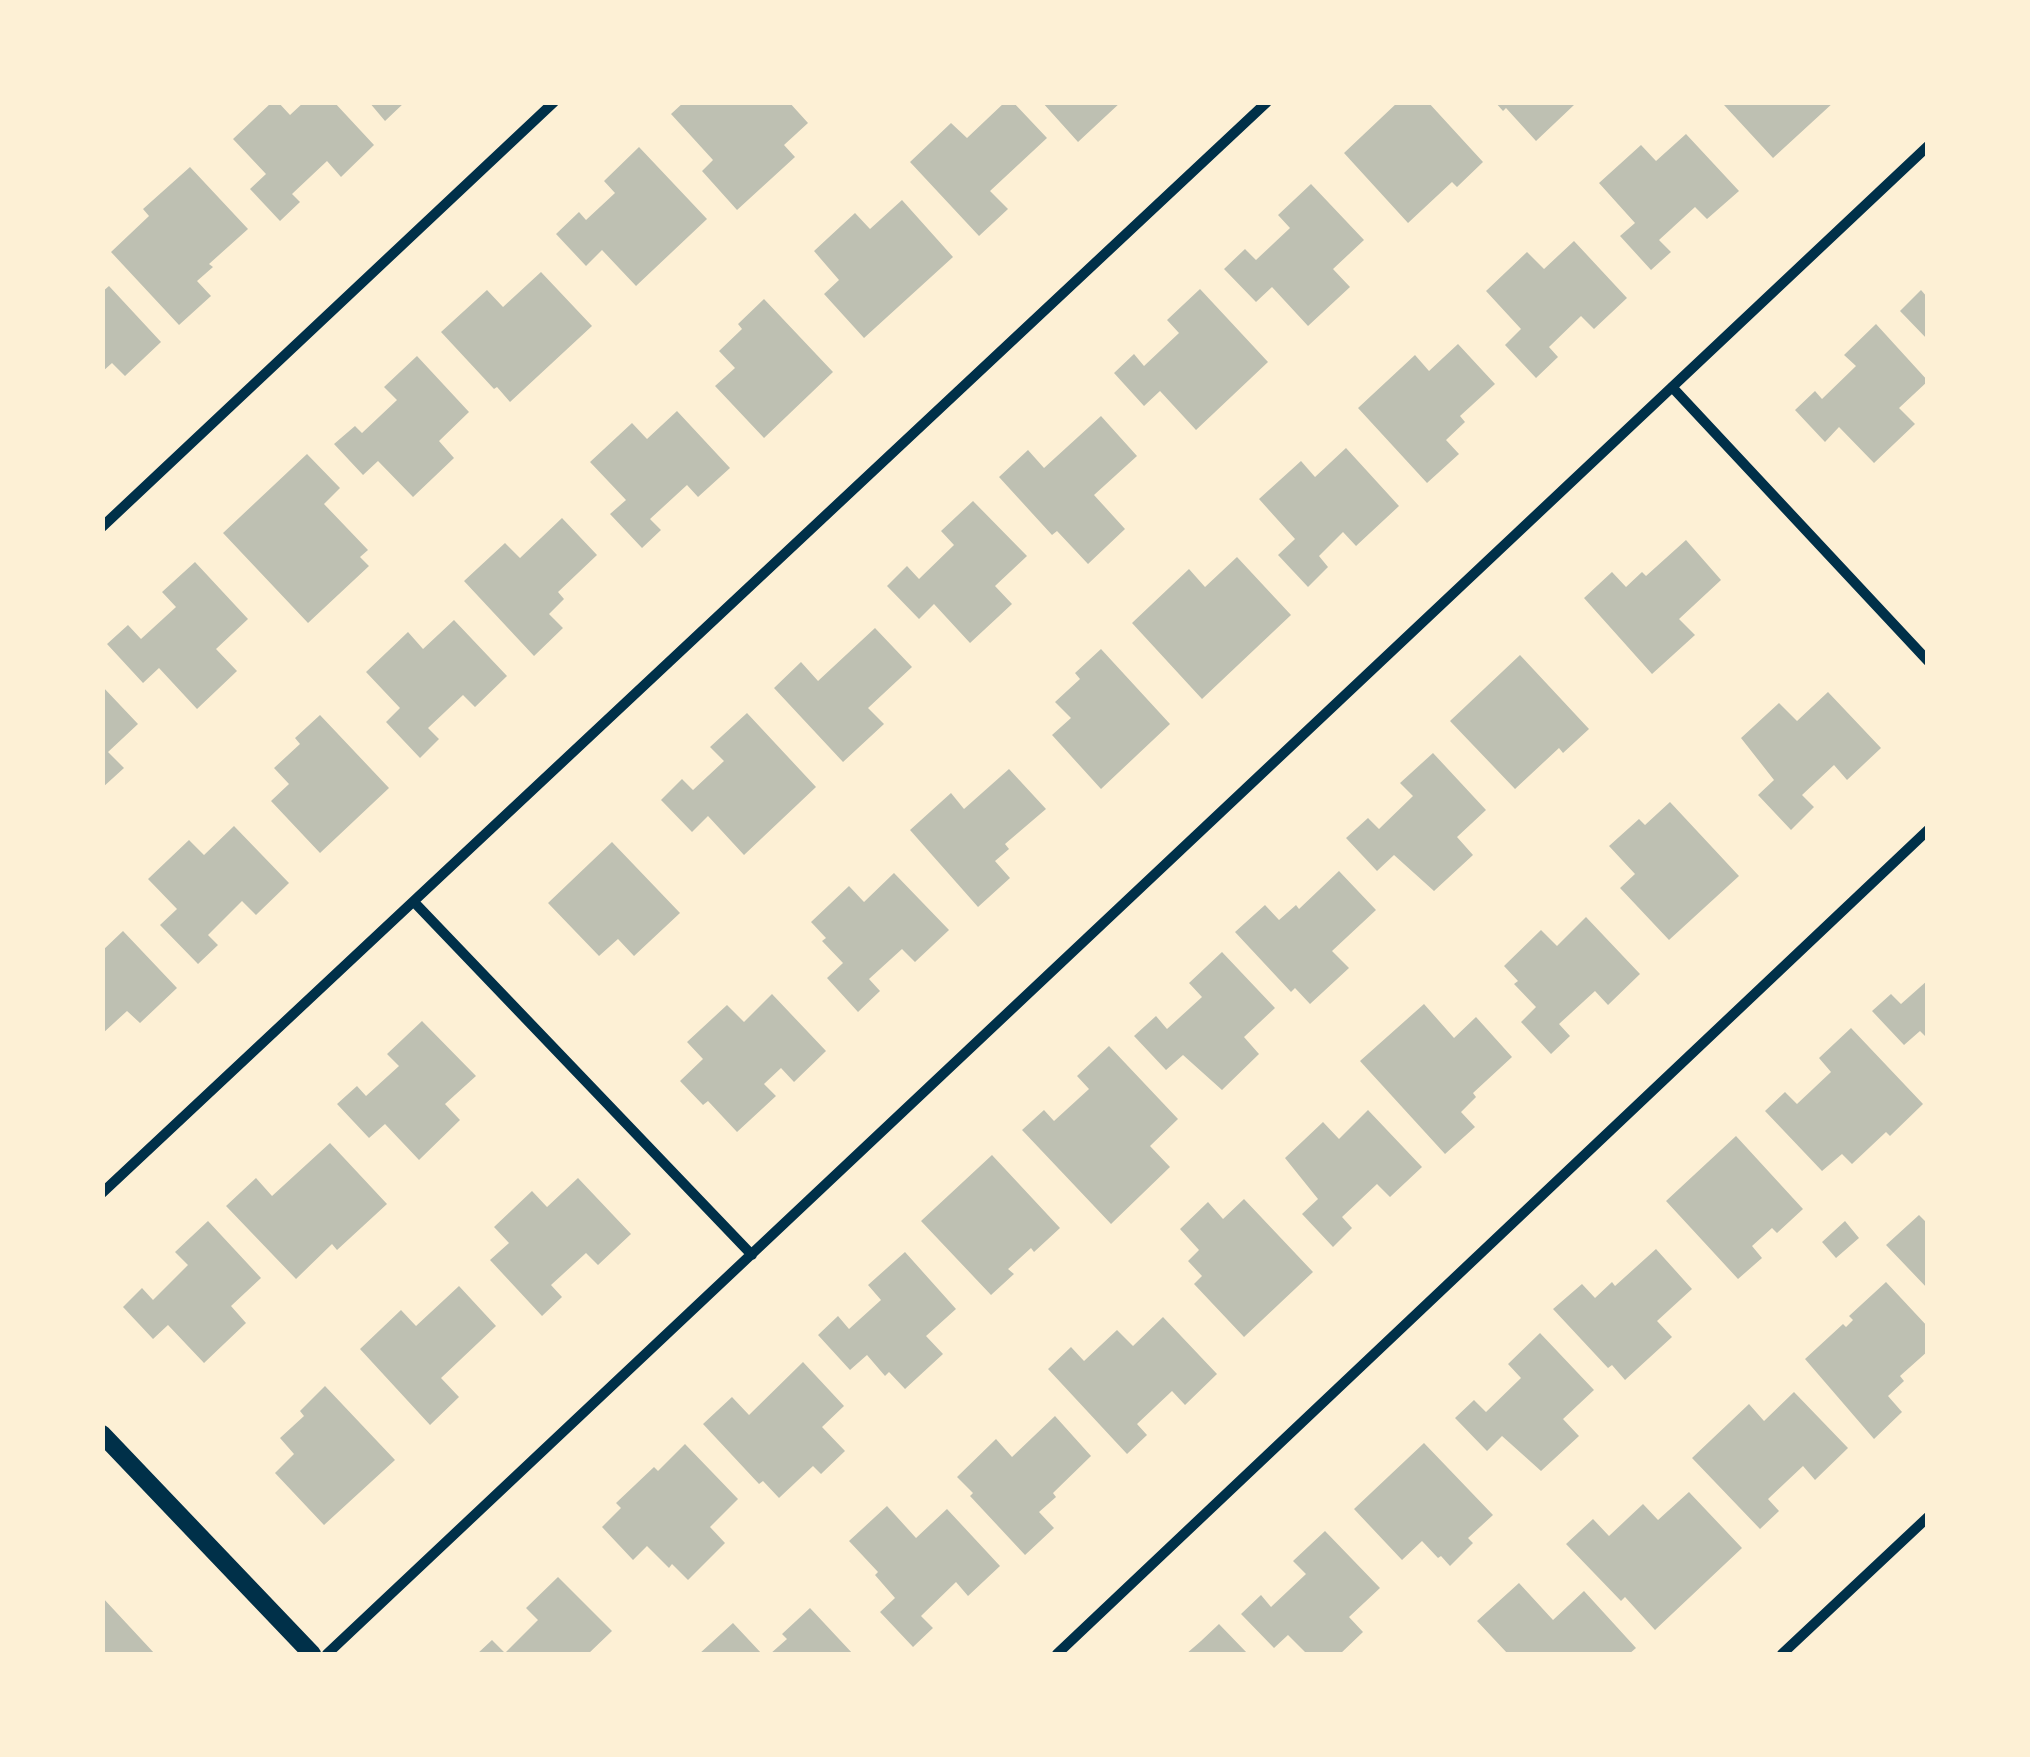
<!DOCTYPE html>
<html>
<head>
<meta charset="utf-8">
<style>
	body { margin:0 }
	#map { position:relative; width:2030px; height:1757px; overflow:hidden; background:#fdf0d5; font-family:"Noto Serif",serif }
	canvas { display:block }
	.frame { position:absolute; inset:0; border:105px solid #fdf0d5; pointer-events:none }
</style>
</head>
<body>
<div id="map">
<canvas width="2030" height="1757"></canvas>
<div class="frame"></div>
</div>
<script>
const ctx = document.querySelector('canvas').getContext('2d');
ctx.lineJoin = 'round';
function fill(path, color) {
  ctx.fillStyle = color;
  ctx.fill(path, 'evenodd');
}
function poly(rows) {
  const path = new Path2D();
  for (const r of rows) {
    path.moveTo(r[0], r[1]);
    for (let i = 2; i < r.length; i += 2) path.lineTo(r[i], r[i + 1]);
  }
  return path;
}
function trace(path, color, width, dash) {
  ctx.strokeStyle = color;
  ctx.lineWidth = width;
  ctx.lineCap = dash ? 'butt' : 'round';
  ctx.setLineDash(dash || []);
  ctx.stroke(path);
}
fill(poly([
	[272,102,278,102,290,115,304,102,334,102,374,145,341,177,327,161,292,194,300,202,280,221,250,189,266,174,233,139],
	[369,102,405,102,385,121],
	[684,102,789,102,808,123,784,145,795,157,737,210,702,171,713,160,671,114],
	[1005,102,1013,102,1047,138,990,191,1008,209,979,236,910,162,951,123,967,138],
	[1042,102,1121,102,1078,142],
	[1398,102,1428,102,1483,162,1457,187,1452,182,1408,223,1344,153],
	[1495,102,1571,102,1574,105,1536,141,1506,108,1503,111],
	[1727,102,1834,102,1773,158,1724,105],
	[1686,134,1739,191,1707,219,1695,207,1659,240,1671,252,1651,270,1620,236,1635,223,1599,183,1641,145,1656,161],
	[639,147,707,219,636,286,602,250,586,266,556,234,579,212,586,220,615,193,604,181],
	[190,167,248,229,209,264,213,267,197,281,211,296,179,325,111,252,149,216,143,209],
	[1311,184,1364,240,1333,269,1350,287,1308,326,1272,287,1256,302,1224,269,1245,249,1256,260,1290,228,1278,215],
	[902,200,953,257,864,338,824,294,839,280,814,251,855,213,870,229],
	[1574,241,1627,298,1594,329,1581,316,1549,347,1558,357,1536,378,1505,345,1521,329,1486,291,1527,252,1544,269],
	[541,272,592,326,510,402,497,387,494,389,441,332,487,290,503,307],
	[109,286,161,342,125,376,112,363,102,372,102,292],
	[1200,289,1268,362,1196,430,1160,391,1144,406,1114,373,1134,354,1144,366,1179,333,1167,320],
	[1921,290,1928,298,1928,340,1900,311],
	[764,299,833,372,764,438,715,386,735,368,719,351,742,329,738,324],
	[1876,324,1928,381,1899,408,1915,424,1874,463,1839,427,1825,442,1795,410,1815,391,1822,399,1856,366,1844,355],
	[1458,344,1495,384,1460,416,1465,422,1446,440,1459,454,1427,483,1358,408,1415,355,1429,371],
	[417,356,469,412,439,441,454,458,413,497,378,461,363,475,334,444,355,426,362,433,397,400,384,387],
	[677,411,730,468,698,497,687,485,650,519,661,530,642,548,610,514,626,500,590,462,632,423,647,439],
	[1101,416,1137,456,1094,495,1125,529,1088,564,1057,531,1052,535,999,477,1028,450,1044,468],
	[1346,448,1399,506,1356,546,1343,532,1319,556,1328,567,1308,587,1278,555,1295,539,1259,499,1301,461,1315,477],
	[307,454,340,488,324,504,368,550,360,557,369,566,308,623,223,533],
	[973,501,1027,556,995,586,1012,604,970,643,934,604,919,619,887,586,907,566,919,579,954,545,941,531],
	[562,518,597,555,558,592,564,599,549,614,563,628,534,656,464,581,505,543,520,558],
	[1686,540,1721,580,1679,619,1695,635,1652,674,1584,598,1612,572,1626,587,1642,572,1646,576],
	[1237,557,1291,615,1202,699,1132,623,1189,569,1205,587],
	[195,562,248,619,216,649,237,671,197,709,159,668,143,683,107,644,128,625,141,639,176,607,162,592],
	[454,620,507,676,475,707,463,695,428,728,439,739,420,758,386,722,400,708,366,672,408,632,423,649],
	[875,628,912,667,868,708,884,724,843,762,774,688,801,662,818,681],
	[1101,649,1170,724,1101,789,1052,735,1071,718,1055,702,1080,679,1075,673],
	[1520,655,1589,729,1563,753,1559,748,1515,789,1450,721],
	[102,686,138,724,108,752,124,768,102,788],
	[1828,692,1881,748,1847,780,1834,765,1802,795,1814,807,1791,830,1758,795,1774,780,1741,738,1779,703,1797,721],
	[747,713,816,787,744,855,708,816,692,832,661,800,682,779,693,790,724,761,710,747],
	[320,715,389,788,320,853,271,801,289,784,274,768,300,744,295,738],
	[1433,753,1486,810,1457,837,1473,855,1434,891,1394,855,1377,871,1346,838,1368,818,1379,829,1413,796,1400,783],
	[1009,769,1046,809,1005,844,1009,849,995,861,1010,878,978,907,910,830,951,793,964,809],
	[1670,802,1739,876,1669,940,1620,888,1635,874,1609,846,1639,819,1645,825],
	[234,826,289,883,256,915,242,901,208,935,218,945,198,964,160,925,177,909,148,879,189,840,204,855],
	[612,842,680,913,634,956,618,939,599,956,548,903],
	[1339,871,1376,910,1332,951,1349,968,1310,1004,1295,988,1291,992,1235,932,1265,905,1279,920,1296,905,1299,909],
	[894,873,949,930,915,962,902,949,869,979,880,991,858,1012,827,978,843,963,822,941,826,938,811,922,849,886,864,902],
	[1586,917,1640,974,1608,1005,1595,991,1559,1024,1570,1036,1551,1054,1521,1022,1536,1007,1514,984,1518,981,1504,966,1541,930,1557,946],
	[123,931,177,988,140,1023,127,1011,102,1034,102,951],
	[1222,952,1275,1008,1244,1037,1259,1054,1222,1090,1183,1055,1166,1070,1134,1036,1156,1016,1167,1029,1202,997,1189,983],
	[1928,980,1928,1039,1920,1031,1904,1045,1872,1011,1891,994,1901,1004],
	[772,994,826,1051,794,1082,781,1068,764,1084,776,1096,737,1132,708,1101,703,1105,680,1081,703,1059,687,1042,727,1005,744,1022],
	[1424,1004,1454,1038,1476,1017,1512,1057,1473,1093,1476,1097,1461,1112,1475,1127,1445,1154,1360,1061],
	[422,1021,476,1076,445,1104,460,1120,419,1160,385,1124,369,1138,337,1104,357,1086,366,1096,399,1066,387,1054],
	[1851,1028,1923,1104,1890,1136,1886,1132,1852,1164,1842,1154,1822,1171,1765,1111,1785,1092,1797,1104,1831,1072,1819,1058],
	[1109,1046,1178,1119,1150,1146,1170,1167,1111,1224,1022,1130,1044,1110,1054,1121,1089,1089,1077,1076],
	[1368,1110,1422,1167,1390,1197,1377,1184,1342,1217,1352,1228,1333,1247,1302,1214,1318,1199,1285,1158,1323,1122,1339,1139],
	[1736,1136,1803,1209,1777,1233,1772,1228,1752,1246,1762,1258,1738,1279,1666,1201],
	[330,1143,387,1204,337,1250,332,1244,296,1279,226,1206,256,1178,272,1196],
	[992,1155,1060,1228,1034,1252,1031,1248,1008,1269,1014,1274,991,1295,921,1221],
	[578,1178,631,1234,598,1265,586,1253,551,1285,562,1297,542,1316,490,1260,509,1243,494,1227,532,1191,547,1207],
	[1244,1199,1313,1272,1244,1337,1194,1284,1202,1276,1188,1261,1199,1250,1180,1229,1208,1202,1223,1219],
	[1919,1215,1928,1224,1928,1289,1886,1245],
	[208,1221,261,1278,231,1306,246,1323,204,1363,168,1325,153,1339,123,1307,142,1288,153,1300,188,1265,175,1252],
	[1845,1221,1859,1238,1836,1258,1822,1242],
	[1656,1249,1692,1289,1657,1321,1672,1337,1625,1380,1612,1365,1608,1368,1553,1309,1582,1284,1595,1298,1612,1282,1615,1286],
	[905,1252,956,1309,926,1336,943,1354,905,1389,889,1372,885,1376,867,1355,850,1370,818,1335,838,1316,849,1329,881,1300,868,1285],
	[1886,1282,1928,1327,1928,1351,1900,1376,1904,1381,1888,1396,1902,1412,1874,1439,1805,1359,1843,1324,1846,1327,1853,1320,1849,1316],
	[459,1286,496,1326,441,1378,459,1397,430,1425,360,1349,401,1310,416,1326],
	[1163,1317,1217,1374,1185,1405,1172,1391,1137,1424,1147,1435,1127,1454,1048,1369,1071,1347,1084,1361,1117,1330,1133,1346],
	[1540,1333,1594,1390,1563,1419,1579,1436,1541,1471,1502,1436,1487,1451,1455,1418,1474,1400,1486,1412,1521,1378,1508,1364],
	[803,1362,844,1406,822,1427,845,1451,821,1474,813,1466,779,1498,763,1481,759,1484,703,1424,732,1397,749,1415],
	[325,1386,395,1460,324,1525,275,1473,294,1454,280,1438,304,1416,300,1411],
	[1794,1392,1848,1448,1815,1480,1803,1466,1768,1499,1779,1511,1760,1529,1692,1458,1749,1404,1764,1421],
	[1055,1416,1091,1456,1053,1493,1056,1497,1039,1512,1054,1528,1025,1555,970,1496,973,1493,957,1477,996,1439,1012,1457],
	[1424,1443,1493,1515,1468,1538,1473,1543,1450,1566,1441,1556,1438,1558,1422,1541,1402,1560,1354,1509],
	[685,1444,738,1499,710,1527,725,1543,688,1580,672,1564,669,1568,647,1546,633,1560,602,1527,621,1508,616,1503,654,1467,658,1471],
	[1689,1492,1742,1548,1655,1630,1625,1597,1621,1601,1566,1544,1593,1519,1609,1536,1643,1504,1658,1520],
	[887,1506,916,1538,947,1509,1000,1566,968,1596,956,1582,921,1616,933,1628,913,1647,880,1612,895,1598,875,1575,878,1572,849,1541],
	[1325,1531,1380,1588,1349,1617,1363,1632,1340,1654,1311,1652,1307,1654,1288,1635,1274,1648,1241,1614,1261,1595,1271,1607,1306,1574,1293,1561],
	[558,1577,612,1631,588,1654,477,1654,492,1640,505,1653,538,1620,526,1608],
	[1519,1583,1553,1620,1584,1591,1636,1648,1629,1654,1508,1654,1477,1621],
	[102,1597,155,1654,102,1654],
	[810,1608,853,1654,770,1654,787,1639,782,1634],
	[733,1623,762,1654,699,1654],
	[1219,1624,1248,1654,1186,1654,1201,1641]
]), '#bec0b2');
trace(poly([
	[1672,387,1928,661],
	[102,527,554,102],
	[414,902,752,1255],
	[102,1193,1267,102],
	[327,1654,1928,146],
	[1057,1654,1928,830],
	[1782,1654,1928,1517]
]), '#003049', 10);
trace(poly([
	[102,1434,312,1654]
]), '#003049', 18);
</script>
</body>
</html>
